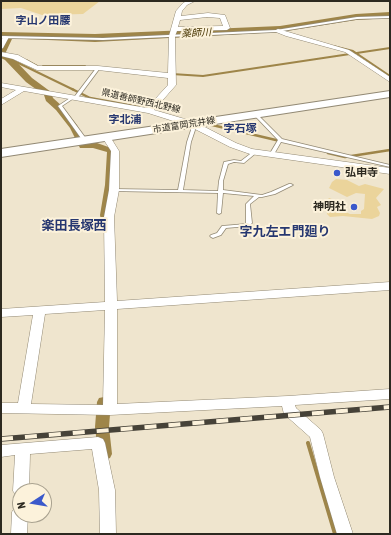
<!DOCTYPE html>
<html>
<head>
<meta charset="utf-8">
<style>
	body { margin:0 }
	#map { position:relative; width:391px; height:535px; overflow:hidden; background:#efe5ce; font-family:"Asap Condensed",sans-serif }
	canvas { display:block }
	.frame { position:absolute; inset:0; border:2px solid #2c2920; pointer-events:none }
	.north { position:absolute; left:12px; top:483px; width:40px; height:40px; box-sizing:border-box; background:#fcf2db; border:1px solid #a9a290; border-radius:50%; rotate:258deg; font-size:11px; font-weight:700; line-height:16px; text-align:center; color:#2c2920 }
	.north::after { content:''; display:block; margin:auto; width:14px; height:18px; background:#3b59cb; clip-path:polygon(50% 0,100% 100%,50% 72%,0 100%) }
</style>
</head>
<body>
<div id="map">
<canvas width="391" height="535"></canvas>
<div class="frame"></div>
<div class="north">N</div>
</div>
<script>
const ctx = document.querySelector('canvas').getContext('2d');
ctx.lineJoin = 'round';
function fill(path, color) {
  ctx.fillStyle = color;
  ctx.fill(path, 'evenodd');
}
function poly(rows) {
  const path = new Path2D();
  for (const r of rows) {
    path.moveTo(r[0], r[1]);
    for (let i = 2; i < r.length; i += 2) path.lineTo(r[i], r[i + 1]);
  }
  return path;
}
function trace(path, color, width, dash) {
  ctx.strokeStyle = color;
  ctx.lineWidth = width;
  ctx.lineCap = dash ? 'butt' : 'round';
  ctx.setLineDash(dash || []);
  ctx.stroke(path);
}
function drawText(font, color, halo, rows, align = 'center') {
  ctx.font = font + ' "Asap Condensed","Noto Sans JP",sans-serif';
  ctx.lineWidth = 4;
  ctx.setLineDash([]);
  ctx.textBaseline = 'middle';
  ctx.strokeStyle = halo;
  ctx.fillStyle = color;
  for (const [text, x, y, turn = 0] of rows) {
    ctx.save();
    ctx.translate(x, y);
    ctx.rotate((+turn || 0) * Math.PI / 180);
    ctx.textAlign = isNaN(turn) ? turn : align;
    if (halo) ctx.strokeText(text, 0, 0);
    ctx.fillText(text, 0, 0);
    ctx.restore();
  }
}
fill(poly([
	[1,1,100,1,83,14,42,15,21,8,1,9],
	[336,179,347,180,359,186,365,184,384,189,376,198,381,205,377,207,380,213,379,216,372,219,343,216,330,217,327,214,326,202,329,198,343,203,345,208,344,211,350,214,361,214,361,211,364,209,365,194,356,193,347,197,329,188,332,182]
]), '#ebd49b');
trace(poly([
	[333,46,353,51,390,76],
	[8,58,74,90],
	[26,60,37,66],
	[43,66,85,66],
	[172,74,203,76,390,48]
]), '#9e8549', 2);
trace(poly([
	[72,89,90,98,144,108],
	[208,124,280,141],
	[328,153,345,157,390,150]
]), '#9e8549', 2.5);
trace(poly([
	[308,443,335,534]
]), '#9e8549', 4);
fill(poly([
	[1,36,12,39,5,54,11,56,32,78,51,92,53,98,62,106,77,125,86,143,97,143,114,149,115,151,115,185,110,215,111,224,110,226,102,226,100,215,105,185,107,152,93,148,80,148,70,128,56,110,46,101,44,95,26,82,5,60,1,58,1,47,5,41,1,40,1,36],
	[104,397,109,398,111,402,109,427,112,454,110,458,105,460,100,458,98,454,95,427,97,402,99,398,104,397]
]), '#9e8549');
fill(poly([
	[390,12,390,18,356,20,280,32,95,42,1,38,1,32,95,34,280,26,356,14,390,12]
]), '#9e8549');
const lane = poly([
	[390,16,390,18,357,19,276,32,103,40,1,38,1,36,103,38,276,30,357,17,390,16],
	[97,67,100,68,77,99,74,98,62,106,87,140,85,141,83,141,58,106,73,96,75,96,97,67],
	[255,114,257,114,282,139,390,165,390,167,281,142,273,156,269,156,269,155,278,140,255,116,255,114],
	[191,123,192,123,194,124,195,130,191,142,183,190,218,191,219,181,224,162,234,160,241,161,254,151,256,152,256,153,244,163,234,162,228,164,223,181,223,190,262,195,271,192,289,184,291,184,293,185,275,194,262,197,259,197,250,204,252,223,249,226,226,228,221,235,213,238,211,237,210,236,211,235,217,233,222,226,246,224,246,204,254,196,223,193,221,213,219,214,217,213,218,193,112,191,112,189,114,189,178,190,187,142,191,130,191,123]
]);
const street = poly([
	[187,1,195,1,187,5,182,11,181,16,208,13,225,15,230,28,227,30,177,31,175,36,176,85,154,110,195,122,236,143,252,149,390,168,390,174,250,154,230,147,189,126,148,113,24,91,1,105,1,99,16,90,1,87,1,83,147,108,168,85,168,78,98,70,37,70,13,59,1,56,1,52,18,55,38,66,98,66,168,73,169,36,176,11,183,3,187,1],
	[207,17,220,18,223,26,178,27,180,20,207,17],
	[278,29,349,50,390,77,390,82,345,52,286,36,276,32,276,30,278,29],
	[4,36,9,37,3,48,1,49,1,40,4,36],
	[106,134,109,135,119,151,119,190,114,217,117,301,390,282,390,290,117,309,117,404,288,396,390,389,390,399,295,405,296,408,321,430,323,434,334,477,353,534,337,534,320,477,310,437,284,414,282,406,110,415,1,413,1,403,18,403,33,315,1,317,1,309,105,302,104,217,109,190,111,151,102,137,106,134],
	[105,310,103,405,31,404,45,314,105,310],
	[98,437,103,439,105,443,115,490,116,534,100,534,99,490,92,449,30,454,29,491,20,491,20,497,16,495,13,491,15,455,1,457,1,445,98,437],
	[20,505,20,515,28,515,27,534,11,534,12,512,15,507,20,505]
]);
const secondary = poly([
	[390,91,390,97,1,157,1,149,390,91]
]);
trace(lane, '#928974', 1.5);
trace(street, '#928974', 1);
trace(secondary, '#928974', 2);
fill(lane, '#fff');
fill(street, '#fff');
fill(secondary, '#fff');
const rail = poly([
	[1,439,390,407]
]);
trace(rail, '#464238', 5.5);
trace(rail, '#fcf2db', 4, [12]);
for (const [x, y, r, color] of [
	[337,173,4,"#3b59cb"],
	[354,207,4,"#3b59cb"]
]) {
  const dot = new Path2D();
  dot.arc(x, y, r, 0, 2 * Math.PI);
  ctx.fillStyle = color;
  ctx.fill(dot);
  trace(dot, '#fcf2db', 1.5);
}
drawText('9px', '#2c2920', '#fcf2db', [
	["県道善師野西北野線",141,101,13],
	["市道富岡荒井線",184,125,-9]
]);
drawText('italic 10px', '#463400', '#fcf2db', [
	["薬師川",196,33,-3]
]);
drawText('bold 11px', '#263770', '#fcf2db', [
	["字山ノ田腰",43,21],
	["字北浦",125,120],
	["字石塚",240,129]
]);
drawText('bold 11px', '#2c2920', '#fcf2db', [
	["弘申寺",345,173],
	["神明社",346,207,"right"]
], 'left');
drawText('bold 13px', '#263770', '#fcf2db', [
	["楽田長塚西",74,226],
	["字九左エ門廻り",285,232]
]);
</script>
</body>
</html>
